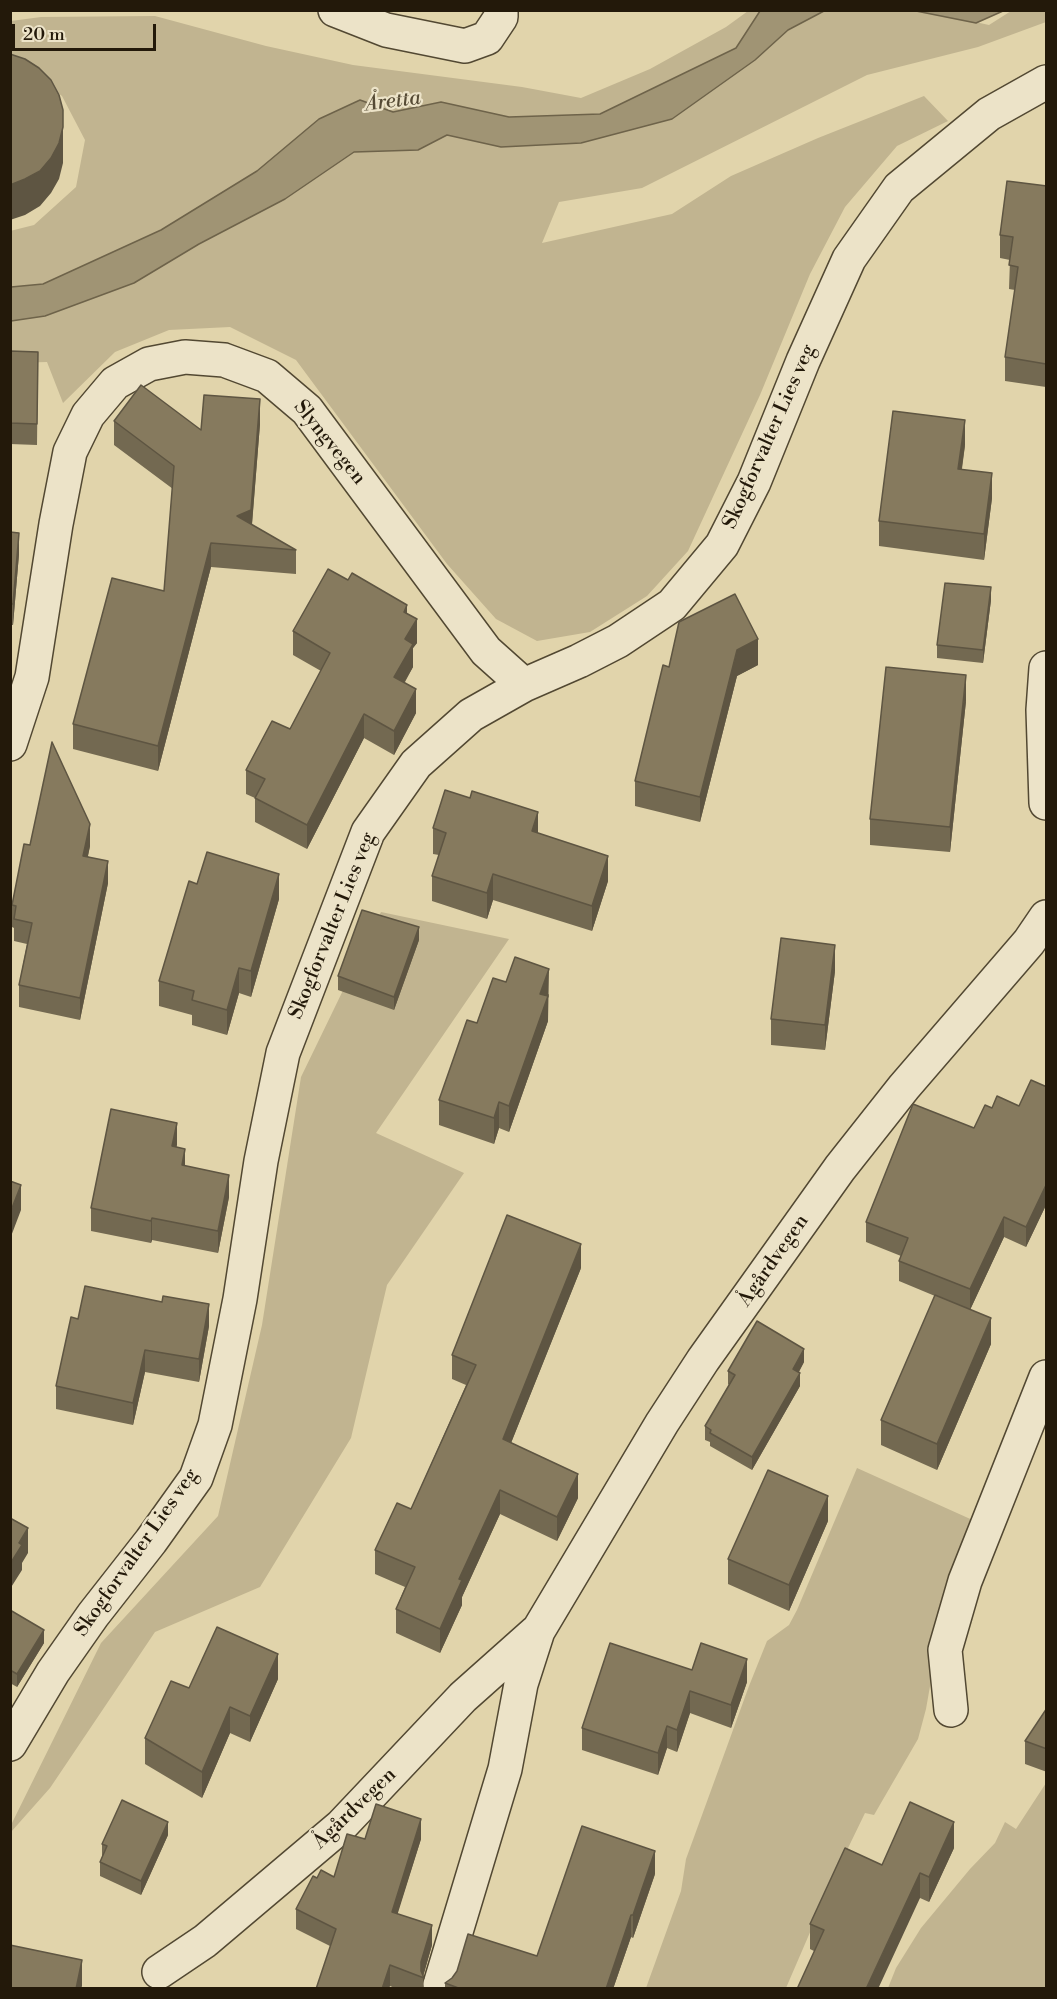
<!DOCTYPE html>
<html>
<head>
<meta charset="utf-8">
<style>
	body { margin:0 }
	#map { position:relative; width:1057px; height:1999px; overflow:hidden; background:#e1d4ab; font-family:"Libre Bodoni",serif }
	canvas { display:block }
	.frame { position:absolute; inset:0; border:12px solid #23190a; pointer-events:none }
	.scale { position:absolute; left:12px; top:24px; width:144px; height:27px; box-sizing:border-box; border:3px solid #23190a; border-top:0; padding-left:8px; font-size:18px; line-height:21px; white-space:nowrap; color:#23190a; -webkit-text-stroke:4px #ece3c8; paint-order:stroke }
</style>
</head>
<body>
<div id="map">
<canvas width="1057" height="1999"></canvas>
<div class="frame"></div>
<div class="scale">20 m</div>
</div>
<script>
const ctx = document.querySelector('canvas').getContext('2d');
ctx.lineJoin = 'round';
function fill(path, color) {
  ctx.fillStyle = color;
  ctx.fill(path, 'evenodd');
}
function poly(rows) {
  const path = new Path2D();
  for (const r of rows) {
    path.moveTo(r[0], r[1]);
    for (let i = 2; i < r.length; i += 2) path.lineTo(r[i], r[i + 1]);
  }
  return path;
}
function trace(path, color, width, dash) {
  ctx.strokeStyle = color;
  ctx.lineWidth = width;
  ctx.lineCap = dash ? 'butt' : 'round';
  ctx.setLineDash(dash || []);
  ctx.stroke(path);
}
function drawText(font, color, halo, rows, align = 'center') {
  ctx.font = font + ' "Libre Bodoni",serif';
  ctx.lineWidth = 4.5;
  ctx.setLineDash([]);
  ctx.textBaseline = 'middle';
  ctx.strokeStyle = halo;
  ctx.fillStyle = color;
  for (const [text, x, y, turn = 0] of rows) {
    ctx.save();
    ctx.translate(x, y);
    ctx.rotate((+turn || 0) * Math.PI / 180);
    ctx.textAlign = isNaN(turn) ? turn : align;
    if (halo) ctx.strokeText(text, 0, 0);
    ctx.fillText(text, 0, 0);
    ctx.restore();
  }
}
fill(poly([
	[748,11,926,11,989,25,1011,11,1046,11,1046,22,978,47,867,75,642,188,559,202,542,243,672,214,731,176,818,138,924,96,948,121,897,146,845,207,810,274,760,395,688,551,647,596,590,632,537,641,496,619,447,564,296,360,230,327,169,330,115,352,63,403,47,362,11,363,10,231,34,225,76,187,85,140,62,96,19,63,11,64,11,21,41,17,155,16,266,46,353,65,522,87,581,98,650,69,726,27],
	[381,912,509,939,376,1133,464,1173,387,1285,351,1438,260,1587,155,1632,50,1788,11,1832,11,1825,101,1643,218,1516,262,1325,301,1077],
	[857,1468,977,1522,940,1629,926,1709,918,1739,874,1815,865,1813,833,1879,786,1988,646,1988,681,1891,686,1859,749,1686,767,1641,789,1625,797,1610],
	[1046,1783,1046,1988,888,1988,896,1968,921,1928,970,1869,995,1843,1005,1822,1016,1829]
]), '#c1b490');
const water = poly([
	[760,11,824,11,788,30,755,60,672,119,581,143,501,147,447,135,418,150,354,152,285,199,199,244,134,283,45,316,11,321,11,287,43,284,161,230,257,171,319,119,360,100,393,112,441,102,509,117,600,114,736,48,760,11],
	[916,11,1003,11,976,23,916,11]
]);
fill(water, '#a09474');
trace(water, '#6e634a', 1.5);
const street = poly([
	[335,10,386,30,465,46,487,38,501,17,501,10],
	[1046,668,1043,710,1046,803],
	[10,744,32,677,56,524,70,452,88,415,115,383,149,364,185,357,224,360,267,376,307,410,486,651,524,685],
	[951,1710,945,1650,965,1581,1046,1377],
	[10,1744,53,1672,93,1615,151,1541,196,1478,215,1425,240,1299,261,1161,283,1053,368,832,416,764,471,715,524,685,579,661,618,641,672,605,722,545,754,482,803,361,849,259,899,188,989,114,1046,82],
	[159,1972,205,1941,341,1826,463,1697,536,1632],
	[439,1988,505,1769,521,1684,538,1631,662,1423,703,1360,840,1168,904,1087,1029,942,1046,917]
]);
trace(street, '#524832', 36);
trace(street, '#ece3c8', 33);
fill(poly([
	[1047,186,1047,384,1046,387,1005,381,1005,357,1015,290,1009,289,1010,260,1000,258,1000,235],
	[10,351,38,352,37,445,10,444],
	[114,421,201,430,260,424,252,525,296,550,296,574,211,567,158,771,73,749,73,724,164,591,173,489,114,445],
	[965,445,962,469,992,498,984,560,879,546,879,521],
	[10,532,19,554,13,625,10,625],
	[991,600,983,663,937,658,937,645],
	[407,614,417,643,413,648,413,667,405,682,416,713,394,755,364,738,307,849,255,822,255,798,246,794,246,770,290,729,321,671,293,655,293,631],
	[758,665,737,676,700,822,635,806,635,781,669,667],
	[966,701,950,852,870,845,870,819],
	[433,828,538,833,608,881,592,931,493,900,487,919,432,901,432,876,439,855,433,854],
	[30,845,90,846,88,856,108,883,80,1020,19,1007,19,985,27,944,14,941,14,928,12,927,12,905],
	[197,884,279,899,251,997,239,993,227,1035,192,1025,192,1015,159,1006,159,981],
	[419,940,394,1010,338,990,338,976],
	[835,971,825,1050,771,1045,771,1019],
	[549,994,548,998,548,1021,509,1132,499,1128,494,1144,439,1125,439,1100,477,1023],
	[1047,1087,1047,1203,1026,1247,1004,1237,970,1310,991,1344,937,1470,881,1445,881,1420,935,1296,899,1281,899,1261,901,1256,866,1242,866,1222,974,1128,992,1108,1019,1106],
	[177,1147,185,1166,229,1197,218,1253,152,1240,151,1243,91,1231,91,1208],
	[581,1268,511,1443,578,1498,557,1541,500,1514,462,1597,462,1605,440,1653,396,1633,396,1609,405,1587,375,1574,375,1550,411,1509,466,1385,452,1379,452,1355],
	[78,1319,209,1326,199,1382,145,1372,133,1425,56,1409,56,1386],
	[804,1362,799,1372,800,1386,752,1470,710,1446,710,1442,705,1440,705,1426,729,1385,728,1384,728,1371],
	[828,1521,789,1611,728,1584,728,1559],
	[10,1610,44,1643,17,1687,10,1683],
	[692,1670,747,1682,731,1728,690,1713,677,1752,667,1748,658,1775,582,1750,582,1728],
	[278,1679,250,1742,230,1733,202,1798,145,1764,145,1738,189,1688],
	[1047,1708,1047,1772,1025,1764,1025,1741],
	[168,1835,141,1895,100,1876,100,1862,102,1857,102,1844],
	[365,1839,421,1839,397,1914,432,1945,423,1976,424,1989,397,1989,390,1986,330,1946,296,1929,296,1909,317,1878,334,1877],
	[954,1848,929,1902,920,1898,814,1951,810,1949,810,1924,882,1865],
	[655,1874,633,1938,631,1937,613,1989,445,1989,445,1983,537,1956]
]), '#736951');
fill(poly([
	[63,127,63,163,59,179,51,193,40,206,25,215,10,220,10,185],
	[1047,360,1047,384,1046,387,1046,364],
	[260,399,260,424,251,535,237,516],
	[965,420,965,445,958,494,958,469],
	[992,473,992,498,984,560,984,534],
	[19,533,19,554,13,625,13,604],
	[211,543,211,567,158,771,158,746],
	[991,587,991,600,983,663,983,650],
	[407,605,407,628,404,612],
	[417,619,417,643,413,648,413,667,394,700,394,677,405,639],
	[758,639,758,665,737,676,700,822,700,797,737,650],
	[966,675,966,701,950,852,950,827],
	[416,689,416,713,394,755,394,731],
	[364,714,364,738,307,849,307,825],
	[538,812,538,838,532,831],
	[90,824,90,846,83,878,83,856],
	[608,856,608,881,592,931,592,906],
	[108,861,108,883,80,1020,80,998],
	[279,874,279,899,251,997,251,971],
	[493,874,493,900,487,919,487,893],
	[419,927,419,940,394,1010,394,997],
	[835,945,835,971,825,1050,825,1025],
	[239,968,239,993,227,1035,227,1010],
	[549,969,548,1021,509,1132,509,1106,540,994],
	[499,1102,499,1128,494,1144,494,1118],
	[177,1123,177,1145,172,1169,172,1146],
	[185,1149,185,1172,182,1165],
	[229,1175,229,1197,218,1253,218,1231],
	[1047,1183,1047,1203,1026,1247,1026,1227],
	[21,1185,21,1210,10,1239,10,1213],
	[1004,1217,1004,1237,970,1310,970,1289],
	[152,1218,152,1240,151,1243,151,1221],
	[581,1244,581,1268,503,1463,503,1439],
	[209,1304,209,1326,199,1382,199,1359],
	[991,1318,991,1344,937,1470,937,1444],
	[804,1349,804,1362,793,1382,793,1369],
	[145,1350,145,1372,133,1425,133,1403],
	[800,1373,800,1386,752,1470,752,1457],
	[578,1474,578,1498,557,1541,557,1517],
	[500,1490,500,1514,462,1597,462,1605,440,1653,440,1629,459,1579],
	[828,1496,828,1521,789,1611,789,1585],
	[28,1528,28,1553,22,1563,22,1570,10,1589,10,1564,19,1543],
	[44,1630,44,1643,17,1687,17,1674],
	[278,1654,278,1679,250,1742,250,1716],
	[747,1659,747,1682,731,1728,731,1705],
	[690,1691,690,1713,677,1752,677,1730],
	[230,1707,230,1733,202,1798,202,1772],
	[667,1726,667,1748,658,1775,658,1753],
	[421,1819,421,1839,392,1932,392,1912],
	[168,1822,168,1835,141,1895,141,1881],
	[954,1822,954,1848,929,1902,929,1877],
	[655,1851,655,1874,633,1938,633,1915],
	[920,1873,920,1898,878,1989,866,1989],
	[631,1915,631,1937,613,1989,606,1989],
	[432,1925,432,1945,423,1977,421,1977,421,1962],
	[82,1960,82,1986,81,1989,76,1989],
	[390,1965,390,1986,389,1989,382,1989]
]), '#5e5542');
const building = poly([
	[10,54,25,59,39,68,51,80,59,95,63,110,63,127,59,143,51,158,40,171,25,179,10,185,10,54],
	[1007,181,1047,186,1046,364,1005,357,1018,267,1009,265,1013,237,1000,235,1007,181],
	[10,351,38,352,37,424,10,423,10,351],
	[141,385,201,430,204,395,260,399,251,510,237,516,296,550,211,543,158,746,73,724,112,578,164,591,174,466,114,421,141,385],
	[893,411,965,420,958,469,992,473,984,534,879,521,893,411],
	[10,532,19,533,13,604,10,604,10,532],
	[328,569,348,580,352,573,407,605,404,612,417,619,405,639,413,644,394,677,416,689,394,731,364,714,307,825,255,798,265,779,246,770,272,721,290,729,330,653,293,631,328,569],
	[945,583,991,587,983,650,937,645,945,583],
	[735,594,758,639,737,650,700,797,635,781,663,665,669,667,679,622,735,594],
	[886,667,966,675,950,827,870,819,886,667],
	[52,742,90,824,83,856,108,861,80,998,19,985,32,923,14,919,16,906,12,905,24,844,30,845,52,742],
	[445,790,470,798,472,791,538,812,532,831,608,856,592,906,493,874,487,893,432,876,446,833,433,828,445,790],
	[207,852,279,874,251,971,239,968,227,1010,192,1000,194,991,159,981,189,881,197,884,207,852],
	[362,910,419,927,394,997,338,976,362,910],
	[781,938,835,945,825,1025,771,1019,781,938],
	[515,957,549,969,540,994,548,996,509,1106,499,1102,494,1118,439,1100,467,1020,477,1023,493,978,506,982,515,957],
	[1031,1080,1047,1087,1047,1183,1026,1227,1004,1217,970,1289,899,1261,908,1238,866,1222,913,1104,974,1128,985,1105,992,1108,997,1096,1019,1106,1031,1080],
	[111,1109,177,1123,172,1146,185,1149,182,1165,229,1175,218,1231,152,1218,151,1221,91,1208,111,1109],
	[10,1181,21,1185,10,1213,10,1181],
	[507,1215,581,1244,503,1439,578,1474,557,1517,500,1490,459,1579,462,1580,440,1629,396,1609,415,1567,375,1550,397,1503,411,1509,476,1365,452,1355,507,1215],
	[85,1286,162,1302,163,1296,209,1304,199,1359,145,1350,133,1403,56,1386,71,1317,78,1319,85,1286],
	[935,1295,991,1318,937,1444,881,1420,935,1295],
	[757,1321,804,1349,793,1369,800,1373,752,1457,710,1433,711,1430,705,1426,735,1375,728,1371,757,1321],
	[768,1470,828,1496,789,1585,728,1559,768,1470],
	[10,1518,28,1528,19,1543,22,1545,10,1564,10,1518],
	[10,1610,44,1630,17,1674,10,1670,10,1610],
	[217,1627,278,1654,250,1716,230,1707,202,1772,145,1738,171,1681,189,1688,217,1627],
	[610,1643,692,1670,701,1643,747,1659,731,1705,690,1691,677,1730,667,1726,658,1753,582,1728,610,1643],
	[1047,1708,1047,1749,1025,1741,1047,1708],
	[122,1800,168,1822,141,1881,100,1862,107,1846,102,1844,122,1800],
	[910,1802,954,1822,929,1877,920,1873,866,1989,797,1989,824,1930,810,1924,845,1848,882,1865,910,1802],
	[376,1804,421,1819,392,1912,432,1925,421,1962,421,1971,424,1978,390,1965,382,1989,316,1989,336,1929,296,1909,313,1876,317,1878,321,1870,334,1877,347,1834,365,1839,376,1804],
	[582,1826,655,1851,633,1915,631,1915,606,1989,461,1989,445,1983,452,1978,457,1971,468,1934,537,1956,582,1826],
	[10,1945,82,1960,76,1989,10,1989,10,1945]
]);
fill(building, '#867a5e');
trace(building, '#5e5542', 1.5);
drawText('20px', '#23190a', '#ece3c8', [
	["Skogforvalter Lies veg",770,437,-66],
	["Slyngvegen",329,443,51],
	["Skogforvalter Lies veg",333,926,-68],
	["Ågårdvegen",774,1261,-55],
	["Skogforvalter Lies veg",137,1553,-55],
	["Ågårdvegen",355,1809,-44]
]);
drawText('italic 21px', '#554a34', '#ece3c8', [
	["Åretta",393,102,-7]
]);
</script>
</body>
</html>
